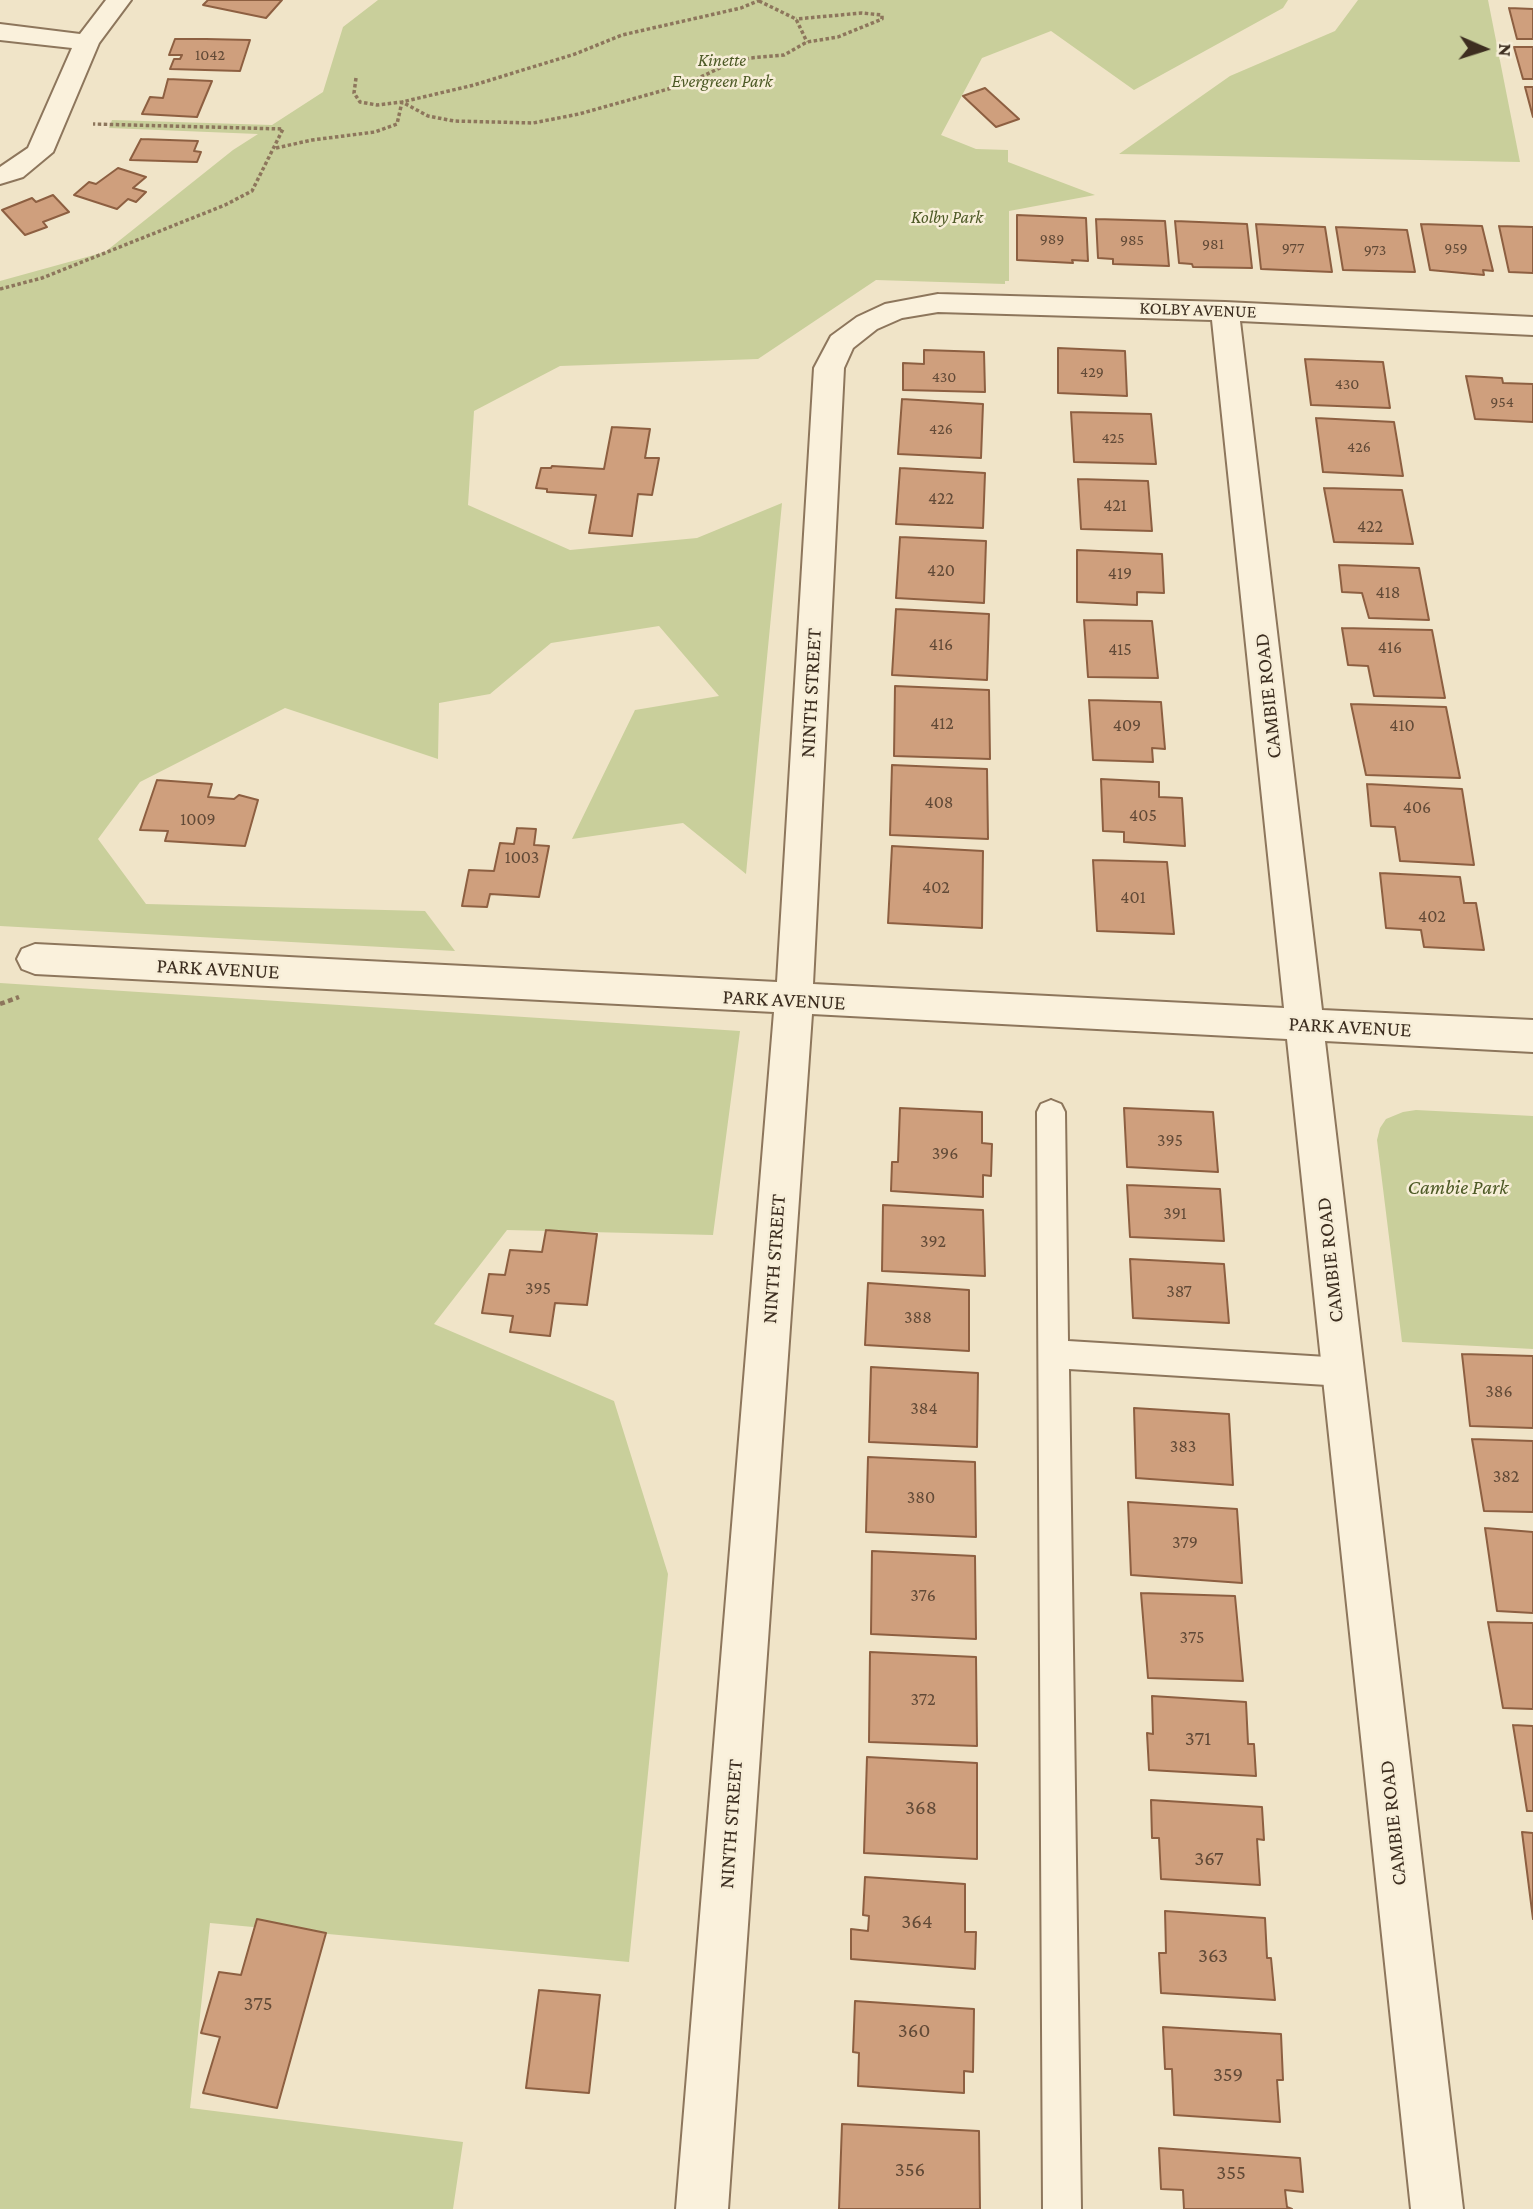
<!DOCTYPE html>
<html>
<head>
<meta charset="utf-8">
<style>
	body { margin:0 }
	#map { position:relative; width:1533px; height:2209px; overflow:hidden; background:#f0e4c8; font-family:"Crimson Pro",serif }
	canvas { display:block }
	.north { position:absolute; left:1449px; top:14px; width:70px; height:70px; -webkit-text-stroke:5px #f7eed8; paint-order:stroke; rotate:93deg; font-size:19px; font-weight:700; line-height:28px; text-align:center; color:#3d2e20 }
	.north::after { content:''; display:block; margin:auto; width:24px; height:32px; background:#3d2e20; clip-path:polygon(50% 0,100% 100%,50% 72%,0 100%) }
</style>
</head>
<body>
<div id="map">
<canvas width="1533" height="2209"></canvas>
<div class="north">N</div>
</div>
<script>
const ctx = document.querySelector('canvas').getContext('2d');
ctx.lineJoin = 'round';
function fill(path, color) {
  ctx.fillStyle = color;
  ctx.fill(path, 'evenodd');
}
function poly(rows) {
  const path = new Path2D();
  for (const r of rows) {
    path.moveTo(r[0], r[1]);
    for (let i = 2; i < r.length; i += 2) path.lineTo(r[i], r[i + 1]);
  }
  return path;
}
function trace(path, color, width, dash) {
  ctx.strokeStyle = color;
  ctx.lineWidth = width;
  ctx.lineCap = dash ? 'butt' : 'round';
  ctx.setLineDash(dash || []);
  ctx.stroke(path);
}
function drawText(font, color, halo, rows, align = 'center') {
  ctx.font = font + ' "Crimson Pro",serif';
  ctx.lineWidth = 5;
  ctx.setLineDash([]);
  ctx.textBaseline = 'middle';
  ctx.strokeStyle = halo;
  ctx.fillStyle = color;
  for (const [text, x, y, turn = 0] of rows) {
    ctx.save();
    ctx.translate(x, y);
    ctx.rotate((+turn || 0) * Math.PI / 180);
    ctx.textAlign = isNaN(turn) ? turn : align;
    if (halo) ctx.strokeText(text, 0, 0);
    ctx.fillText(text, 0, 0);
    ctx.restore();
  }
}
fill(poly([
	[378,0,1288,0,1283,8,1134,90,1051,31,982,58,941,135,976,149,1008,150,1008,162,1095,195,1009,211,1009,281,1005,281,1005,284,876,280,758,359,560,366,474,411,468,505,570,550,697,538,782,503,746,874,683,823,572,839,635,710,719,696,659,626,551,643,490,694,439,703,438,759,285,708,140,782,98,839,146,904,425,911,455,951,0,926,0,281,105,252,233,150,258,134,109,128,112,120,272,125,323,92,343,27],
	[1358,0,1488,0,1520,162,1119,154,1230,76,1335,31],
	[0,983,740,1031,713,1235,507,1230,434,1324,614,1401,668,1574,629,1962,210,1923,190,2108,463,2142,453,2209,0,2209],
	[1416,1110,1533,1116,1533,1349,1402,1342,1377,1140,1380,1128,1386,1119,1403,1112]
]), '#c9cf9b');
const building = poly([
	[208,0,282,0,266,18,203,5,208,0],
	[1509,8,1533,9,1533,39,1517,39,1509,8],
	[175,39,206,39,250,40,240,71,170,69,174,59,180,59,182,55,169,55,175,39],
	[1514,47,1533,47,1533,79,1523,79,1514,47],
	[168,79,212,81,197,117,142,114,150,97,163,98,168,79],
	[1525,87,1533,87,1533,117,1525,87],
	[985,88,1019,119,996,127,963,96,985,88],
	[141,139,198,141,194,151,201,152,197,162,130,160,141,139],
	[118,168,146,177,133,188,146,192,136,202,128,199,117,209,74,195,89,182,96,184,118,168],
	[53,195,69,212,43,222,47,227,25,235,2,210,32,198,36,202,53,195],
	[1017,215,1086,218,1088,261,1072,260,1073,263,1017,260,1017,215],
	[1096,219,1165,221,1169,266,1113,264,1113,259,1098,258,1096,219],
	[1175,221,1247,224,1252,268,1193,267,1192,264,1179,263,1175,221],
	[1256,224,1325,227,1332,272,1261,269,1256,224],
	[1421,224,1482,226,1493,271,1483,270,1484,275,1430,270,1421,224],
	[1499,226,1533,227,1533,273,1509,272,1499,226],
	[1336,227,1407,230,1415,272,1343,270,1336,227],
	[1058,348,1125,351,1127,396,1058,393,1058,348],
	[924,350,984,352,985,392,903,390,903,363,924,364,924,350],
	[1305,359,1383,362,1390,408,1311,405,1305,359],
	[1466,376,1502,378,1503,383,1533,384,1533,422,1475,419,1466,376],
	[902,399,983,404,981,458,898,454,902,399],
	[1071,412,1151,414,1156,464,1074,462,1071,412],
	[1316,418,1394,422,1403,476,1323,472,1316,418],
	[612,427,650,429,645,458,659,458,652,495,638,494,632,536,589,533,596,495,547,492,547,489,536,488,541,468,551,468,552,466,604,469,612,427],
	[900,468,985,473,983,528,896,524,900,468],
	[1078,479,1148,481,1152,531,1081,529,1078,479],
	[1324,488,1402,490,1413,544,1334,542,1324,488],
	[900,537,986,541,984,603,896,598,900,537],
	[1077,550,1162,554,1164,593,1137,592,1137,605,1077,602,1077,550],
	[1339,565,1419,568,1429,620,1369,618,1362,593,1342,592,1339,565],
	[896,609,989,614,987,680,892,675,896,609],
	[1084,620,1152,621,1158,678,1088,677,1084,620],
	[1342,628,1432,630,1445,698,1374,696,1368,666,1348,665,1342,628],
	[895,686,989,690,990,759,894,756,895,686],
	[1089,700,1161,702,1165,749,1152,748,1153,762,1093,760,1089,700],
	[1351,704,1446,707,1460,778,1366,775,1351,704],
	[892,765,987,769,988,839,890,835,892,765],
	[1101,779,1159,782,1159,797,1182,798,1185,846,1124,842,1124,832,1103,831,1101,779],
	[157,780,212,784,208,797,234,799,239,795,258,800,245,846,165,841,168,831,140,830,157,780],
	[1367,784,1462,789,1474,865,1400,861,1395,827,1371,826,1367,784],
	[517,828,536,829,534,845,549,846,539,897,490,894,487,907,462,906,469,870,494,871,500,843,514,844,517,828],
	[892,846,983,851,982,928,888,923,892,846],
	[1093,860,1167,862,1174,934,1097,931,1093,860],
	[1380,873,1460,877,1464,903,1476,903,1484,950,1424,947,1421,930,1386,928,1380,873],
	[900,1108,982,1112,982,1143,992,1144,991,1176,983,1175,983,1197,891,1191,892,1162,898,1162,900,1108],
	[1124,1108,1213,1112,1218,1172,1127,1167,1124,1108],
	[1127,1185,1220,1189,1224,1241,1130,1237,1127,1185],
	[883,1205,983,1210,985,1276,882,1271,883,1205],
	[546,1230,597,1234,587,1305,555,1303,550,1336,510,1332,513,1316,482,1313,489,1274,505,1275,510,1250,542,1252,546,1230],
	[1130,1259,1224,1264,1229,1323,1133,1318,1130,1259],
	[868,1283,969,1290,969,1351,865,1345,868,1283],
	[1462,1354,1533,1356,1533,1428,1470,1426,1462,1354],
	[871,1367,978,1373,977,1447,869,1442,871,1367],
	[1134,1408,1229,1414,1233,1485,1136,1478,1134,1408],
	[1472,1439,1533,1441,1533,1512,1484,1511,1472,1439],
	[868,1457,975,1462,976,1537,866,1532,868,1457],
	[1128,1502,1237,1509,1242,1583,1131,1575,1128,1502],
	[1485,1528,1533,1532,1533,1613,1497,1611,1485,1528],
	[872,1551,975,1556,976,1639,871,1634,872,1551],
	[1141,1593,1235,1596,1243,1681,1148,1678,1141,1593],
	[1488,1622,1533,1623,1533,1709,1503,1708,1488,1622],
	[870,1652,976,1657,977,1746,869,1742,870,1652],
	[1152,1696,1246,1702,1248,1744,1254,1744,1256,1776,1149,1770,1147,1733,1153,1734,1152,1696],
	[1513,1725,1533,1726,1533,1811,1527,1811,1513,1725],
	[867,1757,977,1763,977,1859,864,1853,867,1757],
	[1151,1800,1262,1807,1264,1840,1257,1839,1260,1885,1161,1879,1159,1838,1152,1838,1151,1800],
	[1522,1832,1533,1833,1533,1919,1522,1832],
	[865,1877,965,1884,965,1932,976,1932,975,1969,851,1959,851,1929,868,1931,869,1916,863,1915,865,1877],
	[1165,1911,1265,1918,1267,1958,1271,1958,1275,2000,1161,1993,1159,1953,1166,1953,1165,1911],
	[257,1919,326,1933,277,2108,203,2093,220,2037,201,2033,219,1972,241,1975,257,1919],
	[539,1990,600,1995,589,2093,526,2088,539,1990],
	[855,2001,974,2009,973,2072,964,2071,964,2093,858,2086,859,2053,853,2052,855,2001],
	[1163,2027,1281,2034,1283,2080,1277,2080,1280,2122,1174,2115,1172,2069,1165,2069,1163,2027],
	[842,2124,979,2131,980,2209,839,2209,842,2124],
	[1159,2148,1300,2158,1303,2192,1285,2190,1287,2207,1292,2209,1184,2209,1183,2190,1161,2189,1159,2148]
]);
fill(building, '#cf9f7d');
trace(building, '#8d5f41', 2);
const lane = poly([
	[1051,1100,1061,1104,1065,1112,1068,1341,1343,1358,1354,1362,1358,1372,1354,1382,1343,1386,1069,1369,1081,2209,1043,2209,1037,1112,1041,1104,1051,1100]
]);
const street = poly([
	[106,0,131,0,99,43,53,152,23,177,0,184,0,167,28,148,72,48,0,40,0,24,80,34,106,0],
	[938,294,1225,302,1533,317,1533,335,1240,321,1322,1010,1533,1020,1533,1052,1325,1041,1463,2209,1411,2209,1287,1039,812,1014,728,2209,676,2209,774,1012,35,974,22,969,17,959,22,949,35,944,777,982,814,368,831,336,857,317,885,304,938,294],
	[938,312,1212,320,1284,1008,813,984,844,368,853,348,877,329,902,318,938,312]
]);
trace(lane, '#8d765c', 4);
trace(street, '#8d765c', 4);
trace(poly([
	[759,1,796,19,807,42],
	[356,78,354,93,360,102,377,105,402,102,474,85,575,54,622,35,741,8,760,0],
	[276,148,312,140,375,132,397,124,402,102,428,116,454,121,533,123,579,114,686,84,726,65,750,58,784,55,807,42,838,37,882,19,882,15,862,13,796,19],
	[0,289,42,278,225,205,252,191,283,129,93,124]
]), '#8d765c', 3.5, [3.5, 2.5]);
trace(poly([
	[0,1004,19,997]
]), '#8d765c', 4.5, [5, 3.5]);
fill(lane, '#faf1dc');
fill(street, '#faf1dc');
drawText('16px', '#624a37', null, [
	["1042",210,55],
	["989",1052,239],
	["985",1132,240],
	["981",1213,244],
	["977",1293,248],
	["959",1456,248],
	["973",1375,250],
	["429",1092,372],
	["430",944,377],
	["430",1347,384],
	["954",1502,402],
	["426",941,429],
	["425",1113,438],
	["426",1359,447]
]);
drawText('italic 18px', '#4d5a26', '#f7eed8', [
	["Kinette",722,60],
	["Evergreen Park",722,81],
	["Kolby Park",947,217]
]);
drawText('18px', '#3d2e20', '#f7eed8', [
	["KOLBY AVENUE",1198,310,2]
]);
drawText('18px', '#624a37', null, [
	["422",941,498],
	["421",1115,505],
	["422",1370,526],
	["420",941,570],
	["419",1120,573],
	["418",1388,592],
	["416",941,644],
	["416",1390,647],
	["415",1120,649],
	["412",942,723],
	["409",1127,725],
	["410",1402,725],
	["408",939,802],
	["406",1417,807],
	["405",1143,815],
	["1009",198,819],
	["1003",522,857],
	["402",936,887],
	["401",1133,897],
	["402",1432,916],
	["395",1170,1140],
	["396",945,1153],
	["391",1175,1213],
	["392",933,1241],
	["395",538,1288],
	["387",1179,1291],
	["388",918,1317],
	["386",1499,1391],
	["384",924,1408],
	["383",1183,1446],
	["382",1506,1476],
	["380",921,1497],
	["379",1185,1542],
	["376",923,1595],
	["375",1192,1637],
	["372",923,1699]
]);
drawText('21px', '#3d2e20', '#f7eed8', [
	["NINTH STREET",811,693,-87],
	["CAMBIE ROAD",1268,696,-96],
	["PARK AVENUE",218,969,3],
	["PARK AVENUE",784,1000,3],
	["PARK AVENUE",1350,1027,3],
	["NINTH STREET",774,1259,-86],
	["CAMBIE ROAD",1330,1260,-96],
	["CAMBIE ROAD",1393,1823,-96],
	["NINTH STREET",731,1824,-86]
]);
drawText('italic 21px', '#4d5a26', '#f7eed8', [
	["Cambie Park",1458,1188]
]);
drawText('21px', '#624a37', null, [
	["371",1198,1739],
	["368",921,1808],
	["367",1209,1859],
	["364",917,1922],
	["363",1213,1956],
	["375",258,2004],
	["360",914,2031],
	["359",1228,2075],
	["356",910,2170],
	["355",1231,2173]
]);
</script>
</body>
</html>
